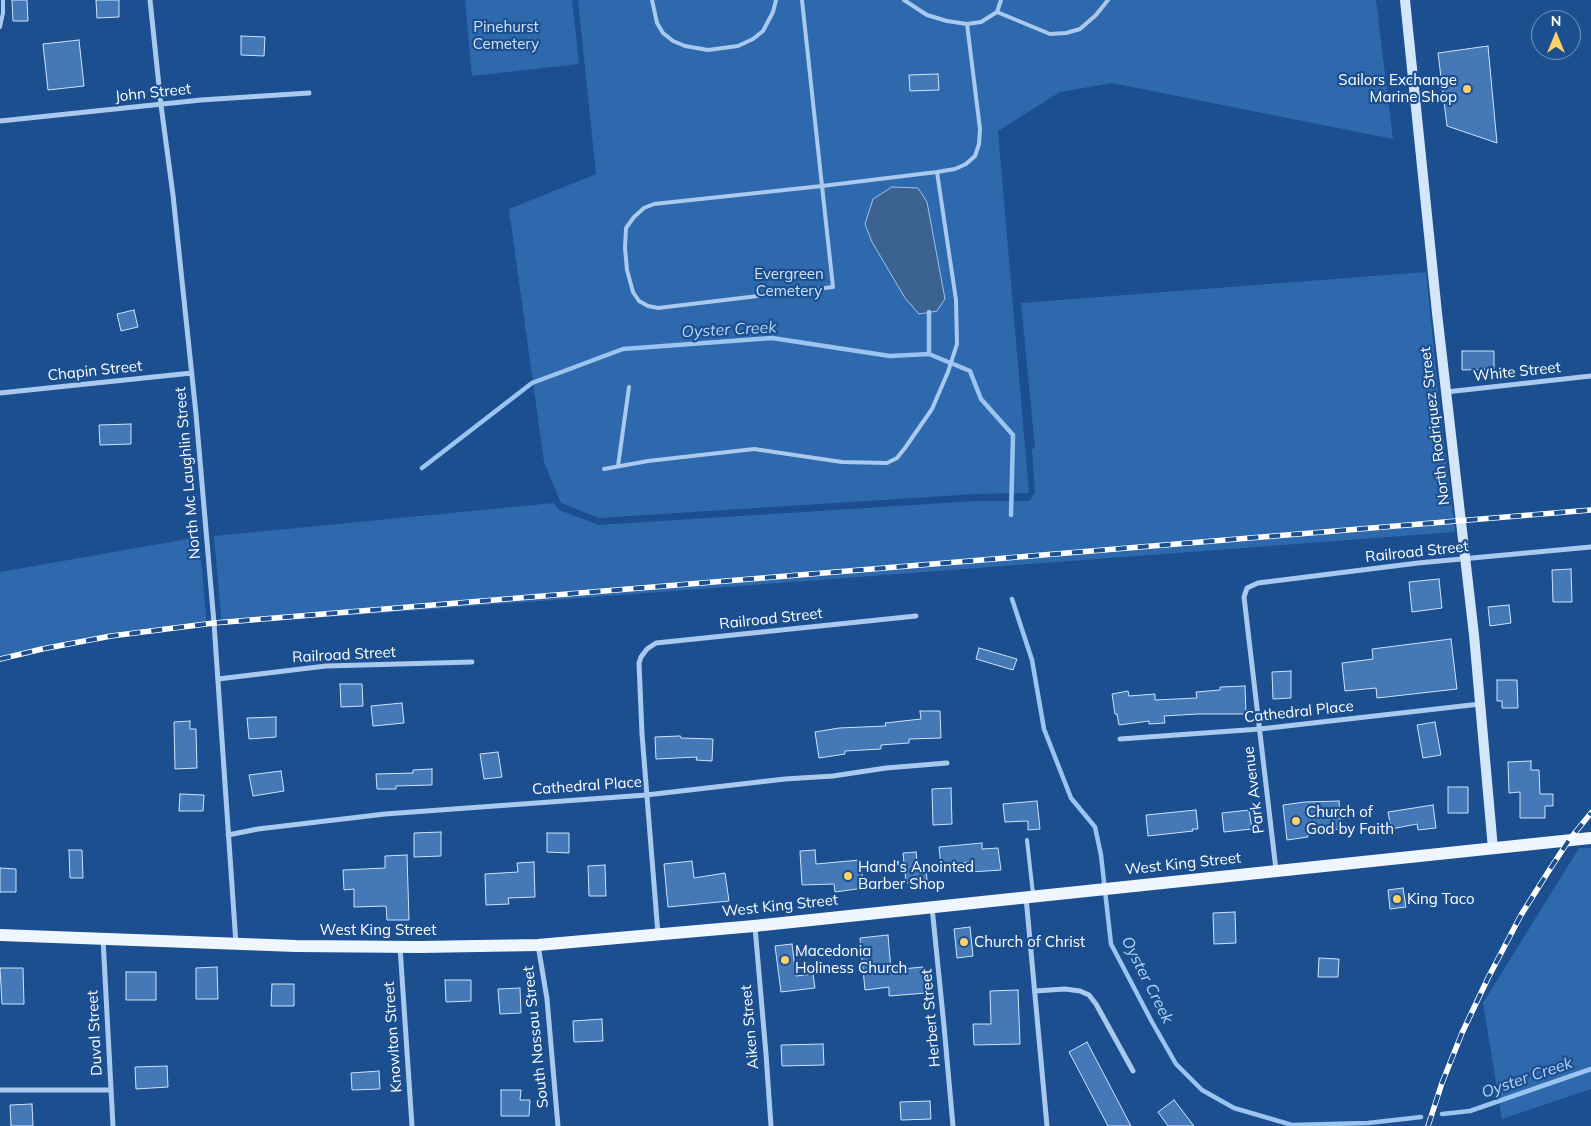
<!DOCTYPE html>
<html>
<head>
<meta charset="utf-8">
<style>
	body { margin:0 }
	#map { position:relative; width:1591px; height:1126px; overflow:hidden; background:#1b4f8f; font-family:Mulish,sans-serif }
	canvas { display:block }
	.north { position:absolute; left:1531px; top:10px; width:50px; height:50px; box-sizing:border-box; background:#1b4f8f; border:1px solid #7695bc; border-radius:50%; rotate:0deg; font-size:14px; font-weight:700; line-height:20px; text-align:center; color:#fff }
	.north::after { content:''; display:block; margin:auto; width:18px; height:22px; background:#ffd166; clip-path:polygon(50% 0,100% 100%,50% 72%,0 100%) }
</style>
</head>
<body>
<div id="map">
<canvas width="1591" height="1126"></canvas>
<div class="north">N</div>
</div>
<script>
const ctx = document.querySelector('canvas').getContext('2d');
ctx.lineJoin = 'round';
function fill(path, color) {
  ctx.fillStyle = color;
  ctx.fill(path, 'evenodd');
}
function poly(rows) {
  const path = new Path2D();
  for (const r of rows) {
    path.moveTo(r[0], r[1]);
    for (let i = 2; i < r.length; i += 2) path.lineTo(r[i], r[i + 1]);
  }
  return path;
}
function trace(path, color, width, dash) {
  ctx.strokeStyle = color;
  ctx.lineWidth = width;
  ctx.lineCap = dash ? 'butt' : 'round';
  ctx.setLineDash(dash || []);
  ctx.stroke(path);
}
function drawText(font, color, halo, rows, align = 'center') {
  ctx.font = font + ' Mulish,sans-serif';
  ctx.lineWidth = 4.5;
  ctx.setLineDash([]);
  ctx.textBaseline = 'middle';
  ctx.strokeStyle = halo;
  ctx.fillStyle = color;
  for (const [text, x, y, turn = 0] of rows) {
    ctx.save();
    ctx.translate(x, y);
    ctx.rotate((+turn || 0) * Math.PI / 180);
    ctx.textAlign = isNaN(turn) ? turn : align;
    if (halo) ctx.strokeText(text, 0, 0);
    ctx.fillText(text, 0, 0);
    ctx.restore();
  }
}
fill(poly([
	[465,0,572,0,579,64,472,76],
	[578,0,1376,0,1393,139,1112,83,1060,92,998,131,1029,493,976,494,599,518,561,503,544,462,509,209,596,174],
	[1426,272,1439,401,1455,532,222,625,214,536,554,503,559,510,599,525,976,501,1029,501,1035,493,1032,449,1035,448,1021,303],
	[199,537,207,626,144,631,0,657,0,572],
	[1579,848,1591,848,1591,1089,1502,1119,1483,1003]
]), '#2e69ad');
const water = poly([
	[892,187,918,188,927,202,945,299,937,311,919,314,905,298,872,242,865,224,873,199,892,187]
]);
fill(water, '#3c6290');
trace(water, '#9cc4f0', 1);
trace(poly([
	[929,312,929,354],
	[422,468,532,383,623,349,772,338,890,356,929,354,970,371,981,399,1013,435,1011,515],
	[1012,599,1032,660,1044,729,1071,798,1095,827,1101,855,1111,944,1152,1022,1176,1064,1202,1090,1234,1108,1292,1125,1368,1123,1421,1117],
	[1442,1114,1470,1111,1591,1069]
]), '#9cc4f0', 4.5);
const building = poly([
	[12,0,27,0,28,21,13,21,12,0],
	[96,0,119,0,119,17,97,18,96,0],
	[241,36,265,37,264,56,241,55,241,36],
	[79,40,84,86,48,90,43,44,79,40],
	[1488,46,1497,143,1447,126,1438,53,1488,46],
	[938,74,939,90,910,91,909,75,938,74],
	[134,310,138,327,121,331,117,314,134,310],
	[1462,351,1494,351,1494,369,1462,370,1462,351],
	[131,424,131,444,100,445,99,425,131,424],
	[1571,569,1572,602,1553,602,1552,570,1571,569],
	[1439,579,1442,608,1412,612,1409,582,1439,579],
	[1509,605,1511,623,1490,626,1488,607,1509,605],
	[1451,639,1457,689,1377,698,1376,688,1345,691,1342,663,1373,659,1372,649,1451,639],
	[979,648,1017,659,1013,670,976,659,979,648],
	[1291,671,1291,698,1273,699,1272,672,1291,671],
	[1497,680,1517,680,1518,708,1502,708,1502,701,1497,701,1497,680],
	[340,684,362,684,363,706,341,707,340,684],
	[1245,686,1246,714,1198,714,1164,716,1165,723,1149,724,1149,721,1119,725,1117,714,1115,714,1112,694,1128,691,1129,696,1155,694,1155,700,1197,698,1196,692,1220,690,1220,687,1245,686],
	[402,703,404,723,373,726,371,706,402,703],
	[920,711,940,711,941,738,909,739,909,743,881,745,881,749,845,751,845,754,819,758,815,732,839,728,886,726,885,723,921,719,920,711],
	[276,717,276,737,249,739,247,718,276,717],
	[190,721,190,729,196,729,197,768,175,769,174,722,190,721],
	[1435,722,1441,755,1423,758,1417,725,1435,722],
	[680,736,681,738,713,739,712,761,696,760,697,757,656,759,655,737,680,736],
	[498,752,502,777,484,779,480,754,498,752],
	[1531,761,1531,770,1539,770,1540,794,1553,794,1553,806,1545,806,1545,818,1520,818,1520,792,1509,793,1508,762,1531,761],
	[432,769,432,785,396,786,396,789,377,789,376,774,413,773,413,770,432,769],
	[281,771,284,791,253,796,249,775,281,771],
	[1448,787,1468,787,1468,813,1448,813,1448,787],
	[951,788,952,824,933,825,932,789,951,788],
	[180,794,204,795,203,811,179,811,180,794],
	[1037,801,1040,829,1028,830,1028,821,1005,822,1003,804,1037,801],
	[1339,801,1341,829,1307,831,1308,837,1287,840,1283,805,1305,802,1339,801],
	[1433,805,1436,828,1418,830,1417,824,1391,829,1388,812,1433,805],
	[1196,810,1198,829,1192,829,1193,831,1148,836,1146,815,1196,810],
	[1249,810,1252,829,1224,832,1222,813,1249,810],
	[441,832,441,856,414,857,414,833,441,832],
	[547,833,569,833,569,853,547,852,547,833],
	[982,843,982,849,998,848,1001,870,971,872,970,862,941,865,939,847,982,843],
	[69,850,82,850,83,878,70,878,69,850],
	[815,850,816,864,860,860,864,888,835,892,834,884,802,885,800,851,815,850],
	[916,852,918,869,926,868,927,881,906,883,903,853,916,852],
	[407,855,409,920,387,920,386,906,354,907,354,889,344,890,343,870,385,868,385,856,407,855],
	[692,861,694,878,725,873,729,901,668,907,664,864,692,861],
	[534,862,535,897,508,898,509,904,486,905,485,874,518,872,517,863,534,862],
	[605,865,606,896,589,896,588,866,605,865],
	[0,868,16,869,16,892,0,892,0,868],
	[1403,888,1406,907,1390,909,1388,890,1403,888],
	[1235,912,1236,943,1214,944,1213,913,1235,912],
	[970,927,973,956,957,958,954,929,970,927],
	[888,935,891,970,923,967,926,993,889,996,889,987,865,990,860,938,888,935],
	[792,944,796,976,813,974,815,988,781,992,775,946,792,944],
	[1319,958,1339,959,1338,977,1318,977,1319,958],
	[217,967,218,999,196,999,196,968,217,967],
	[0,968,23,968,24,1004,2,1004,0,968],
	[126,972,156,972,156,1000,126,1000,126,972],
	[445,980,471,980,471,1001,446,1002,445,980],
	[272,984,294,984,294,1006,271,1006,272,984],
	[520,988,521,1013,500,1014,498,989,520,988],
	[1018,990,1020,1044,974,1045,973,1024,991,1024,990,991,1018,990],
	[602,1019,603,1041,574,1042,573,1021,602,1019],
	[1087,1042,1131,1126,1108,1126,1069,1052,1087,1042],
	[823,1044,824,1065,782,1066,781,1045,823,1044],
	[167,1066,168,1087,136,1089,135,1067,167,1066],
	[379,1071,380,1089,352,1090,351,1073,379,1071],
	[501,1090,521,1090,520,1100,530,1100,529,1116,501,1116,501,1090],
	[1174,1100,1194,1126,1168,1126,1158,1112,1174,1100],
	[930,1101,931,1119,901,1120,900,1102,930,1101],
	[32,1104,33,1126,11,1126,10,1105,32,1104]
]);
fill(building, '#4478b7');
trace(building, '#cfe3fa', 1);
trace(poly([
	[652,0,657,23,663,33,673,41,685,46,708,50,738,46,753,39,763,31,773,12,776,0],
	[802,0,822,186,833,287,658,308,648,306,639,301,633,292,627,270,625,248,626,228,634,217,644,208,654,204,822,186,937,172,955,169,966,164,975,156,979,144,980,129,967,24],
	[904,0,927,15,947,21,967,24,981,22,997,12,1001,0],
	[997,12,1050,34,1066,33,1080,29,1096,15,1108,0],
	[0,27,3,13,3,0],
	[618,466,629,387],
	[604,469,648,461,754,449,842,462,887,463,897,458,905,448,932,409,948,372,957,344,956,300,937,172],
	[1027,840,1033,894]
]), '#a9c9ee', 4);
trace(poly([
	[150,0,161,105,173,195,196,414,214,623,236,944],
	[0,121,201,100,309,93],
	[1446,392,1591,376],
	[0,393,192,373],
	[218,679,326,666,472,662],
	[1120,739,1260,729,1480,704],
	[228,835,258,829,385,814,646,795,785,779,833,776,886,768,947,763],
	[1276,870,1244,597,1247,588,1258,583,1418,563,1591,547],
	[1026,897,1047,1126],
	[932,907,944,1026,953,1126],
	[755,927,766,1054,771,1126],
	[658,934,642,734,639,663,641,657,647,649,656,643,916,616],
	[103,939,113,1126],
	[538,945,547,999,558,1126],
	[400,947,412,1126],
	[1035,991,1065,989,1080,991,1089,995,1096,1004,1133,1071],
	[0,1090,111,1090]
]), '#a9c9ee', 5);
trace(poly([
	[1405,0,1437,313,1474,635,1493,849]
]), '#d6e6fa', 10);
trace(poly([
	[0,935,296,946,419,947,538,945,754,926,1591,838]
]), '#f0f6ff', 12);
const rail = poly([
	[0,659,42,649,111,636,214,623,1591,510],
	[1428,1126,1442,1083,1462,1033,1488,978,1521,915,1550,869,1569,840,1591,813]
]);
trace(rail, '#fff', 5.5);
trace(rail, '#1b4f8f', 4, [11]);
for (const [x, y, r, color] of [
	[1467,89,5,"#ffd166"],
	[1296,821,5,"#ffd166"],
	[848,876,5,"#ffd166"],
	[1397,899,5,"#ffd166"],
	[964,942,5,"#ffd166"],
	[785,960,5,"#ffd166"]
]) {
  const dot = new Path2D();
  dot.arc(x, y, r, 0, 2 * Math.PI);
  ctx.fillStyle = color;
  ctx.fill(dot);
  trace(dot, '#1b4f8f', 2);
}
drawText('15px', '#cfe3fa', '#1b4f8f', [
	["Pinehurst",506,27],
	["Cemetery",506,44],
	["Evergreen",789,274],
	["Cemetery",789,291]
]);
drawText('15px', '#fff', '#1b4f8f', [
	["Sailors Exchange",1457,80,"right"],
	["Marine Shop",1457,97,"right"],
	["Church of",1306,812],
	["God by Faith",1306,829],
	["Hand's Anointed",858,867],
	["Barber Shop",858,884],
	["King Taco",1407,899],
	["Church of Christ",974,942],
	["Macedonia",795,951],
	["Holiness Church",795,968]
], 'left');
drawText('15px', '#fff', '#1b4f8f', [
	["John Street",153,93,-6],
	["Chapin Street",95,371,-6],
	["White Street",1517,372,-6],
	["North Rodriquez Street",1435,426,-97],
	["North Mc Laughlin Street",188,473,-95],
	["Railroad Street",1417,552,-6],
	["Railroad Street",771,619,-6],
	["Railroad Street",344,655,-3],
	["Cathedral Place",1299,712,-6],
	["Cathedral Place",587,786,-4],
	["Park Avenue",1254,790,-97],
	["West King Street",1183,864,-6],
	["West King Street",780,906,-6],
	["West King Street",378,930],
	["Herbert Street",931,1018,-95],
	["Aiken Street",750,1027,-95],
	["Duval Street",95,1033,-93],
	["Knowlton Street",393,1037,-94],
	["South Nassau Street",536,1037,-96]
]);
drawText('italic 16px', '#b5d3f5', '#1b4f8f', [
	["Oyster Creek",729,330,-3],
	["Oyster Creek",1147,980,63],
	["Oyster Creek",1527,1078,-19]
]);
</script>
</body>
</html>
